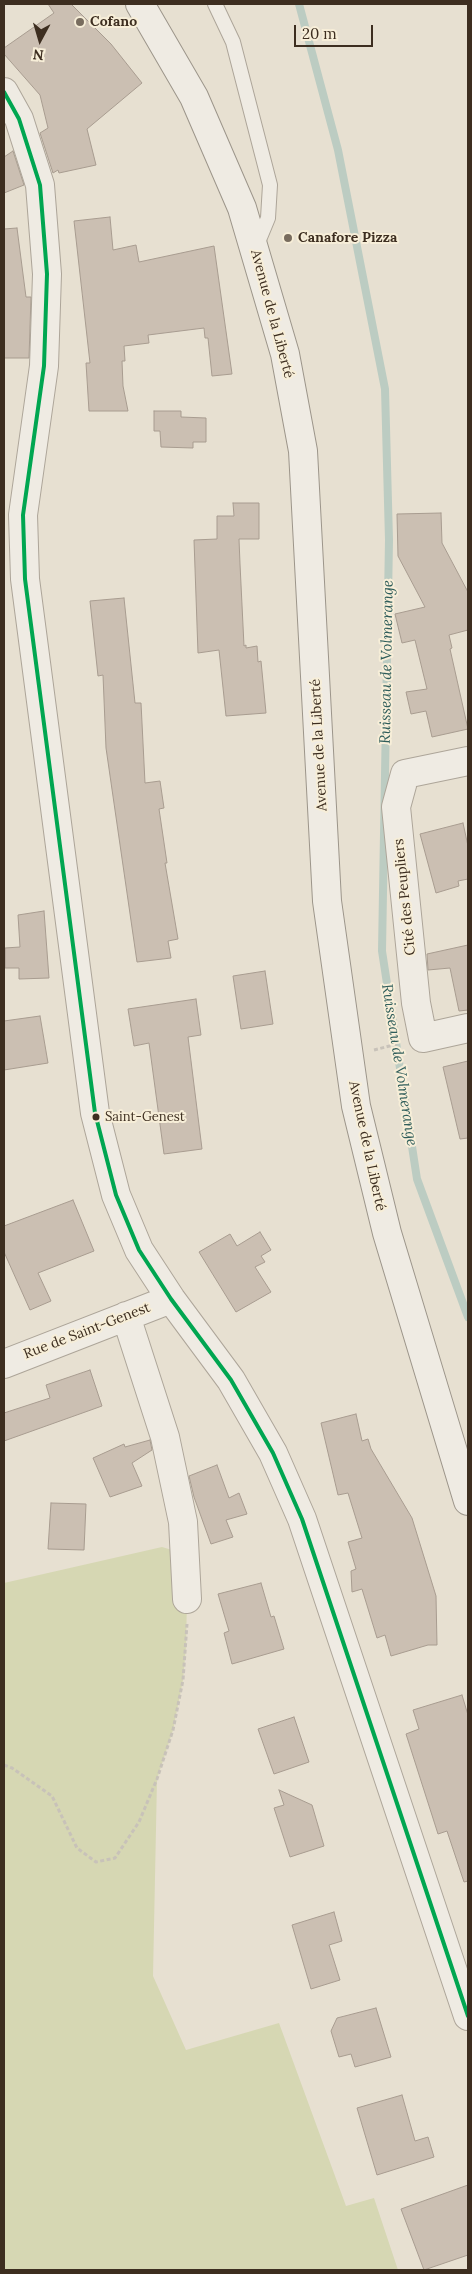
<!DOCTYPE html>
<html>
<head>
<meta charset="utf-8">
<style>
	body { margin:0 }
	#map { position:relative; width:472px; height:2274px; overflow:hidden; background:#e7e0d1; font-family:Lora,serif }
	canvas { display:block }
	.frame { position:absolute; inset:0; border:5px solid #3d2e20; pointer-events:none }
	.north { position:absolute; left:15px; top:15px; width:50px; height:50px; -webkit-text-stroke:4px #f7eed8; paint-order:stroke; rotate:186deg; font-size:14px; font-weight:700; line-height:20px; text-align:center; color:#3d2e20 }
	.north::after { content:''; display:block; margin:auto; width:18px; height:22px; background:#3d2e20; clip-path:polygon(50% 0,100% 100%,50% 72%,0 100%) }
	.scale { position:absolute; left:294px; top:25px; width:79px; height:22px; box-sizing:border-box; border:2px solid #3d2e20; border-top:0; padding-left:6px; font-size:15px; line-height:18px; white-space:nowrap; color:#3d2e20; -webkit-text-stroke:4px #f7eed8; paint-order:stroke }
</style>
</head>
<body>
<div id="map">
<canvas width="472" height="2274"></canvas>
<div class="frame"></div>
<div class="north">N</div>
<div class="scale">20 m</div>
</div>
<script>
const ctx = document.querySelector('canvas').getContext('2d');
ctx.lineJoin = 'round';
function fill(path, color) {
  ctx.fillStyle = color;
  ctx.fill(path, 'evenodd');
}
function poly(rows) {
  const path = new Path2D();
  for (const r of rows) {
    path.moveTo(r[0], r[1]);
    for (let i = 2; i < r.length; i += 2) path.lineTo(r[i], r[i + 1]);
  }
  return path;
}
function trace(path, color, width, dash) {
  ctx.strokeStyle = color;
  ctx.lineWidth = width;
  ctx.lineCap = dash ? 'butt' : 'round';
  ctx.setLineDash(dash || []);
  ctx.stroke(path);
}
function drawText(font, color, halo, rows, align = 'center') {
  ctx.font = font + ' Lora,serif';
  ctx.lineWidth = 4;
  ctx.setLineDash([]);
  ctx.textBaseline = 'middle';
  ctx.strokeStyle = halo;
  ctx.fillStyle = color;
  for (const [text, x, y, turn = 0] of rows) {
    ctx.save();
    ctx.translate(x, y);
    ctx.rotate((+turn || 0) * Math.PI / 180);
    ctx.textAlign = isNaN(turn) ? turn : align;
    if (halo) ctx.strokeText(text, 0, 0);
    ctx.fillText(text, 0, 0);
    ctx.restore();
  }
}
fill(poly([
	[162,1547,172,1550,187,1599,186,1646,183,1680,173,1730,157,1779,153,1976,186,2050,279,2023,346,2206,374,2198,398,2270,4,2270,4,1583]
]), '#d6d7b3');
trace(poly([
	[299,4,338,150,385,389,389,540,382,951,417,1179,468,1317]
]), '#bcccc2', 8);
const building = poly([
	[48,4,71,4,111,44,142,83,87,129,96,165,59,173,58,170,53,173,40,133,48,128,40,95,4,54,4,48,54,13,48,4],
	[13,151,24,185,4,193,4,157,13,151],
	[110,217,113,250,136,245,139,262,214,246,232,374,212,376,208,338,205,338,204,328,148,335,149,343,124,346,125,361,122,361,123,386,128,411,89,411,86,363,90,363,74,221,110,217],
	[17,228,26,297,31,297,29,358,4,358,4,229,17,228],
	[154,411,181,411,181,417,206,418,206,442,193,442,193,448,161,447,160,431,154,431,154,411],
	[233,503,259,503,259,539,239,539,240,564,244,646,246,645,246,648,257,646,258,662,261,661,266,713,226,716,219,650,198,653,194,540,217,539,217,516,234,516,233,503],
	[441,513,442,543,468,592,468,630,449,635,452,648,450,649,468,729,432,737,426,711,411,714,406,692,427,689,415,640,402,643,395,614,425,607,398,556,397,514,441,513],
	[124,598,135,703,141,703,145,783,160,781,164,808,159,809,167,863,165,863,178,939,168,941,171,958,137,962,106,748,103,675,98,676,90,601,124,598],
	[463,823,468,846,468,879,458,881,459,886,436,893,420,834,463,823],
	[44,911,49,978,19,979,19,968,5,968,5,948,20,947,18,915,44,911],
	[468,945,468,1010,459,1011,450,968,428,970,427,954,468,945],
	[265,971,273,1024,241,1029,233,976,265,971],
	[196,999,201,1035,188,1037,202,1149,164,1154,149,1043,134,1046,128,1009,196,999],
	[40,1016,48,1063,4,1070,4,1021,40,1016],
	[468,1061,468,1138,460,1139,443,1067,468,1061],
	[73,1200,94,1251,38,1273,51,1301,30,1310,4,1252,4,1226,73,1200],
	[260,1232,271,1250,261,1256,265,1262,255,1267,271,1292,236,1312,199,1252,230,1234,237,1246,260,1232],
	[90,1370,102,1406,4,1441,4,1413,50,1398,46,1385,90,1370],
	[356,1414,362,1441,368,1439,371,1449,412,1518,436,1596,437,1645,428,1645,391,1656,385,1635,377,1638,362,1589,352,1592,351,1571,356,1569,348,1542,362,1538,348,1493,338,1495,321,1423,356,1414],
	[150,1440,152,1450,132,1463,142,1486,110,1497,93,1458,124,1444,125,1447,150,1440],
	[217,1465,229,1498,239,1493,247,1514,226,1520,233,1537,211,1544,194,1497,189,1476,217,1465],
	[51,1503,86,1504,84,1550,48,1549,51,1503],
	[261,1583,271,1617,274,1616,284,1649,232,1664,224,1633,229,1631,218,1594,261,1583],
	[462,1695,468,1715,468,1881,464,1882,447,1831,438,1834,406,1734,419,1729,413,1710,462,1695],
	[294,1717,309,1762,274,1774,258,1729,294,1717],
	[279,1790,312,1805,324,1846,290,1857,274,1808,284,1805,279,1790],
	[334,1912,342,1941,329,1945,340,1980,311,1989,292,1925,334,1912],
	[376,2008,391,2057,355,2067,351,2054,339,2057,331,2031,337,2018,376,2008],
	[402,2095,415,2141,428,2137,434,2157,377,2175,357,2108,402,2095],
	[468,2185,468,2255,424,2270,401,2209,468,2185]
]);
fill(building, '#cbbfb2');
trace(building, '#a89c90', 1);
const service = poly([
	[215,4,233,42,270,185,268,218,256,247]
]);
const minor = poly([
	[4,92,19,119,40,185,47,274,44,366,23,515,25,579,95,1113,116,1195,139,1250,171,1299,231,1380,273,1453,302,1519,468,2016],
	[468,761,405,774,396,807,416,1003,423,1038,468,1028],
	[126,1316,165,1437,183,1522,187,1599],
	[4,1364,171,1299]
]);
const secondary = poly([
	[140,4,194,97,242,208,285,354,303,451,327,901,356,1106,387,1233,468,1501]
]);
trace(service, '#ada599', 16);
trace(minor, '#ada599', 30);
trace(secondary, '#9c958a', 30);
trace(poly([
	[374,1050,397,1044],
	[4,1765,12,1768,52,1796,77,1848,96,1862,115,1858,139,1822,157,1779,173,1730,183,1680,187,1624]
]), '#c8c2b9', 3, [4, 2.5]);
trace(service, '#efebe3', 14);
trace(minor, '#efebe3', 28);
trace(secondary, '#efebe3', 28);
trace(poly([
	[4,92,19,119,40,185,47,274,44,366,23,515,25,579,95,1113,116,1195,139,1250,171,1299,231,1380,273,1453,302,1519,468,2016]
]), '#00a651', 4);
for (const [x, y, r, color] of [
	[80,22,5,"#786c5e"],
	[288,238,5,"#786c5e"],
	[96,1117,4.5,"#3d2e20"]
]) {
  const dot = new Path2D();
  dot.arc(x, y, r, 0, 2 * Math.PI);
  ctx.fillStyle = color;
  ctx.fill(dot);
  trace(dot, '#f7eed8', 2);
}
drawText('13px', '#3d2e20', '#f7eed8', [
	["Saint-Genest",105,1117]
], 'left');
drawText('bold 14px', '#3d2e20', '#f7eed8', [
	["Cofano",90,22],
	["Canafore Pizza",298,238]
], 'left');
drawText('14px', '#3d2e20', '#f7eed8', [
	["Avenue de la Liberté",272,314,75],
	["Avenue de la Liberté",319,745,-93],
	["Cité des Peupliers",405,897,-96],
	["Avenue de la Liberté",367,1146,78],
	["Rue de Saint-Genest",87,1331,-21]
]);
drawText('italic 15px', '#2f5d5a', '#f7eed8', [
	["Ruisseau de Volmerange",387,662,-89],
	["Ruisseau de Volmerange",399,1065,81]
]);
</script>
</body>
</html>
